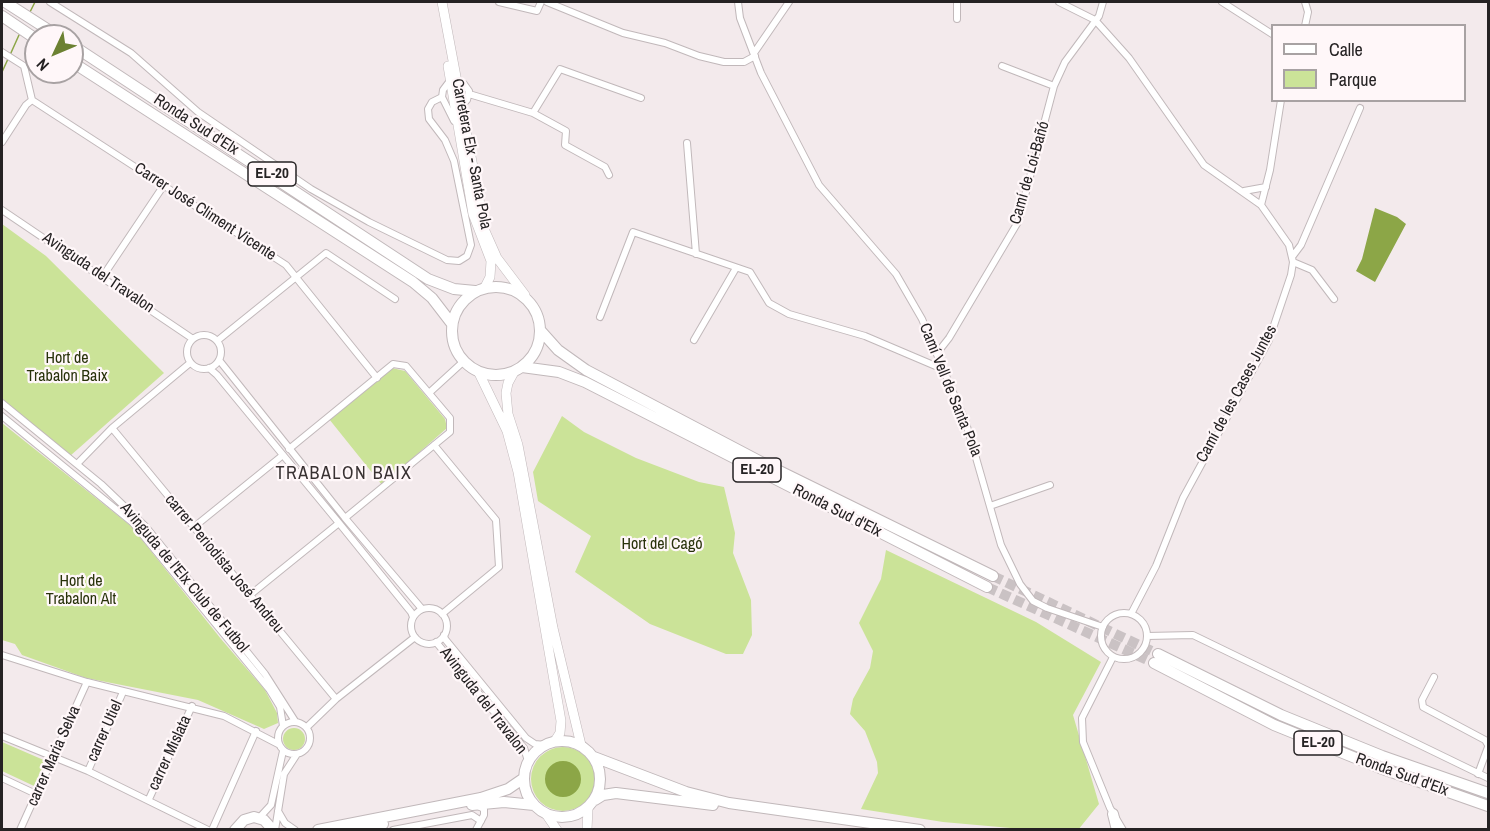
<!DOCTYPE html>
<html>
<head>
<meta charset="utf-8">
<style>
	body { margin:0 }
	#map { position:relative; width:1490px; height:831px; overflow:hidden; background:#f3eaec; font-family:"Archivo Narrow",sans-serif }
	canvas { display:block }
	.frame { position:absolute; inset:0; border:3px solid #252223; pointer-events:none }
	.legend { position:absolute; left:1271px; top:24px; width:195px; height:78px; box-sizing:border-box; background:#fff7f9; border:2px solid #a8a2a3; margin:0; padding:8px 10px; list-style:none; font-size:18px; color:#252223 }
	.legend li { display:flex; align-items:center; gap:12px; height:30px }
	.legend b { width:30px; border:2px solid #a8a2a3 }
	.north { position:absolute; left:24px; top:24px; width:60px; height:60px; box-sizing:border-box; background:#fff7f9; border:2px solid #a8a2a3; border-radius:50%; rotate:226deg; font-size:16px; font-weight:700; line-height:24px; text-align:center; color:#252223 }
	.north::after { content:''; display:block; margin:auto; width:21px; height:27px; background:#6c8132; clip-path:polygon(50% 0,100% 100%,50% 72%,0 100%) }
</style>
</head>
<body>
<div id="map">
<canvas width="1490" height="831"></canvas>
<div class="frame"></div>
<ul class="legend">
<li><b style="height:8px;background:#fff"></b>Calle</li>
<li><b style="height:16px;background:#cbe398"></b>Parque</li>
</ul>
<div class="north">N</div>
</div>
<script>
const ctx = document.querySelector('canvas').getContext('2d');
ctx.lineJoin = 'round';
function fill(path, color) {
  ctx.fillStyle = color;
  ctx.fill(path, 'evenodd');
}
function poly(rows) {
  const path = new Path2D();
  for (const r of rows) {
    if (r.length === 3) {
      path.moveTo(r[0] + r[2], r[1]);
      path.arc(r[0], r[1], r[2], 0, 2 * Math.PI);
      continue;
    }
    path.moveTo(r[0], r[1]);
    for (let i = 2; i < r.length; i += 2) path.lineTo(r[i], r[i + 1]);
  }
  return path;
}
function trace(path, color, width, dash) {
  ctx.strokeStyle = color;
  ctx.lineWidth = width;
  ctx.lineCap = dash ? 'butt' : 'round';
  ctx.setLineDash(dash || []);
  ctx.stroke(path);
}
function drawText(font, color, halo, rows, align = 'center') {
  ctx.font = font + ' "Archivo Narrow",sans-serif';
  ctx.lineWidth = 4.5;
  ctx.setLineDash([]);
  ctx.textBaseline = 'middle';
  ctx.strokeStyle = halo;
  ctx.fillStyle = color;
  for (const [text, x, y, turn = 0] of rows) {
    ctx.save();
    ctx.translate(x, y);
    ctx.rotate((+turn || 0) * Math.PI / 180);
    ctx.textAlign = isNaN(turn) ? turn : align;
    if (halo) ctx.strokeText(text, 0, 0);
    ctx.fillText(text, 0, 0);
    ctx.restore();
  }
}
fill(poly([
	[2,224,46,256,164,373,70,456,2,399],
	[392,368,405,371,445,419,447,428,382,485,329,419],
	[562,416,584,432,636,458,699,482,724,487,735,533,733,553,751,600,752,635,743,654,726,654,650,624,575,572,591,536,538,501,533,472],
	[2,423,131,526,221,639,265,690,277,713,278,723,264,729,198,700,86,678,22,655,15,644,2,640],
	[886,550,1036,622,1101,662,1073,715,1099,804,1078,830,1022,829,943,822,861,809,878,773,877,762,865,731,850,714,853,699,870,668,873,651,859,623,881,579],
	[294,739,11],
	[2,742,46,761,34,786,2,771],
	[563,779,32]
]), '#cbe398');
fill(poly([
	[1375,208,1397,217,1406,224,1375,282,1356,271,1362,259],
	[563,779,18]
]), '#8ca647');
trace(poly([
	[30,12,35,2],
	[10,55,19,35],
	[2,72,8,59]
]), '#8ca647', 1.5);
trace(poly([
	[993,576,1158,654],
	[987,587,1154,663]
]), '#cac2c4', 10, [10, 5]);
const minor = poly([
	[50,2,131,53,198,112,311,189,369,222,447,260,459,261,467,256,471,245,466,220,454,161,445,140,429,119,428,109,432,102,442,97],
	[499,2,537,11,541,2],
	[547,2,623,33,665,43,699,56,724,62,744,62,755,56],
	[738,2,740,18,761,73,819,185,896,274,922,319,966,423,1001,545,1020,584,1033,601,1047,608,1103,627],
	[1059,2,1095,20,1129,58,1204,165,1261,205],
	[1222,2,1272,34],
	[957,19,957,2],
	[1305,26,1308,12,1305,2],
	[2,52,24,66,32,100],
	[754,53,789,2],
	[1002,66,1054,86],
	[456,81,464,84,469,91,467,100,461,106],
	[449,82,443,90,442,97,454,121],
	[469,94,533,113,566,131,565,145,605,167,609,175],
	[32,100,286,265,377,378],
	[533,113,560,69,641,98],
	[2,142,26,105,32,100],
	[687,143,696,254],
	[1244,191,1266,187],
	[2,210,193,339],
	[1292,257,1301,245,1360,108],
	[1293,262,1312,270,1334,299],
	[103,276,164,185],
	[600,317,633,232,750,272,769,303,789,314,865,336,945,370],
	[204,352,17],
	[694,340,736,268],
	[217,341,326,253,395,299],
	[938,352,949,338,1018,222,1054,86,1065,62,1099,16,1103,2],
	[219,360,345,518,422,609],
	[209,368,217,375,339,523,411,612,413,617],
	[429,393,464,361],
	[2,403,101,484,146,527,265,674,295,721],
	[2,416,133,523,269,689,280,707,283,726],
	[112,428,336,699],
	[434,445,496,520,499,567,442,614],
	[289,449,393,364,406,366,450,418,450,432,345,518],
	[77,464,112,428,190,363],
	[990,506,1050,485],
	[194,527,283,455],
	[250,595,339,523],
	[429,626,18],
	[1124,636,23],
	[1131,614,1156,566,1183,498,1269,340,1291,275,1293,262,1289,245,1261,205,1270,170,1281,100],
	[444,635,445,639,526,738,535,744,545,745],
	[1147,636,1193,635,1488,778],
	[436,642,524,748,528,761],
	[2,655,87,682,224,716,278,744],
	[1113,657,1082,718,1083,742,1110,808,1123,830],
	[1434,677,1422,700,1423,707,1485,740,1488,745],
	[294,738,16],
	[307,727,336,699,415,637],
	[2,736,88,771,208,830],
	[88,771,123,692],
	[1478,774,1488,747],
	[2,778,36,794],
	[149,799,192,706],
	[278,811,285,823,295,830],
	[259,818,271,805,283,751],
	[20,830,87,682],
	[212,830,256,731],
	[275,830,284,774,297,754],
	[393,830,472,815,481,821],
	[476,830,484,815,484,809,478,806]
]);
const secondary = poly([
	[442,2,485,231,497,258,525,295],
	[448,66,473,214,491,261,490,277,485,287],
	[478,371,507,431,518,472,561,721,560,733,555,741],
	[514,372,508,383,506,393,508,414,518,445,553,628,581,745],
	[546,814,557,830],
	[587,830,588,808]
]);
const primary = poly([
	[562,779,38],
	[594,757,686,792,729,803,920,830],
	[595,800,603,795,616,793,713,805],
	[472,805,504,802,534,805],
	[1113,814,1117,830],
	[235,830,244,820,254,817,264,820,273,830],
	[318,830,481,798,508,789,524,778],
	[357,830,383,824]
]);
const trunk = poly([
	[5,2,58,36],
	[2,16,36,39],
	[72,45,428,279,454,289,475,291],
	[72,62,413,282,432,298,452,324],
	[496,331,44],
	[541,331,558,350,586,370,763,463,993,576],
	[522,367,559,372,585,382,987,587],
	[1158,654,1281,715,1382,756,1488,793],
	[1154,663,1274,725,1380,768,1488,806]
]);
trace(minor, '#c1b8ba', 8);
trace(secondary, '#c1b8ba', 10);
trace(primary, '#c1b8ba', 12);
trace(trunk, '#c1b8ba', 12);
trace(minor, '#fff', 6);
trace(secondary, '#fff', 9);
trace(primary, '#fff', 10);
trace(trunk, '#fff', 10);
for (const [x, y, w] of [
	[272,174,48],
	[757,470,48],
	[1318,743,48]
]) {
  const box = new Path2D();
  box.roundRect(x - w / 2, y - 12, w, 24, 4.5);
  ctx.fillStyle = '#fff7f9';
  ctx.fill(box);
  trace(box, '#252223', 1.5);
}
drawText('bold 15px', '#252223', null, [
	["EL-20",272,174],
	["EL-20",757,470],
	["EL-20",1318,743]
]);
drawText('16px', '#252223', '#fff7f9', [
	["Ronda Sud d'Elx",196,125,33],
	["Carretera Elx - Santa Pola",471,154,79],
	["Camí de Loi-Bañó",1030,173,-74],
	["Carrer José Climent Vicente",205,212,33],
	["Avinguda del Travalon",98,273,34],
	["Camí Vell de Santa Pola",950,390,68],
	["Camí de les Cases Juntes",1237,394,-62],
	["Ronda Sud d'Elx",837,511,27],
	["carrer Periodista José Andreu",224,564,50],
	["Avinguda de l'Elx Club de Futbol",184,578,50],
	["Avinguda del Travalon",483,701,52],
	["carrer Utiel",105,731,-66],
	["carrer Mislata",170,753,-65],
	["carrer Maria Selva",54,756,-66],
	["Ronda Sud d'Elx",1402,775,20]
]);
drawText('16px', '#28320a', '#fff7f9', [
	["Hort de",67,359],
	["Trabalon Baix",67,377],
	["Hort del Cagó",662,545],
	["Hort de",81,582],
	["Trabalon Alt",81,600]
]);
ctx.letterSpacing = '1.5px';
drawText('18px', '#383132', '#fff7f9', [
	["TRABALON BAIX",344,474]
]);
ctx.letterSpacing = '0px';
</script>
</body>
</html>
